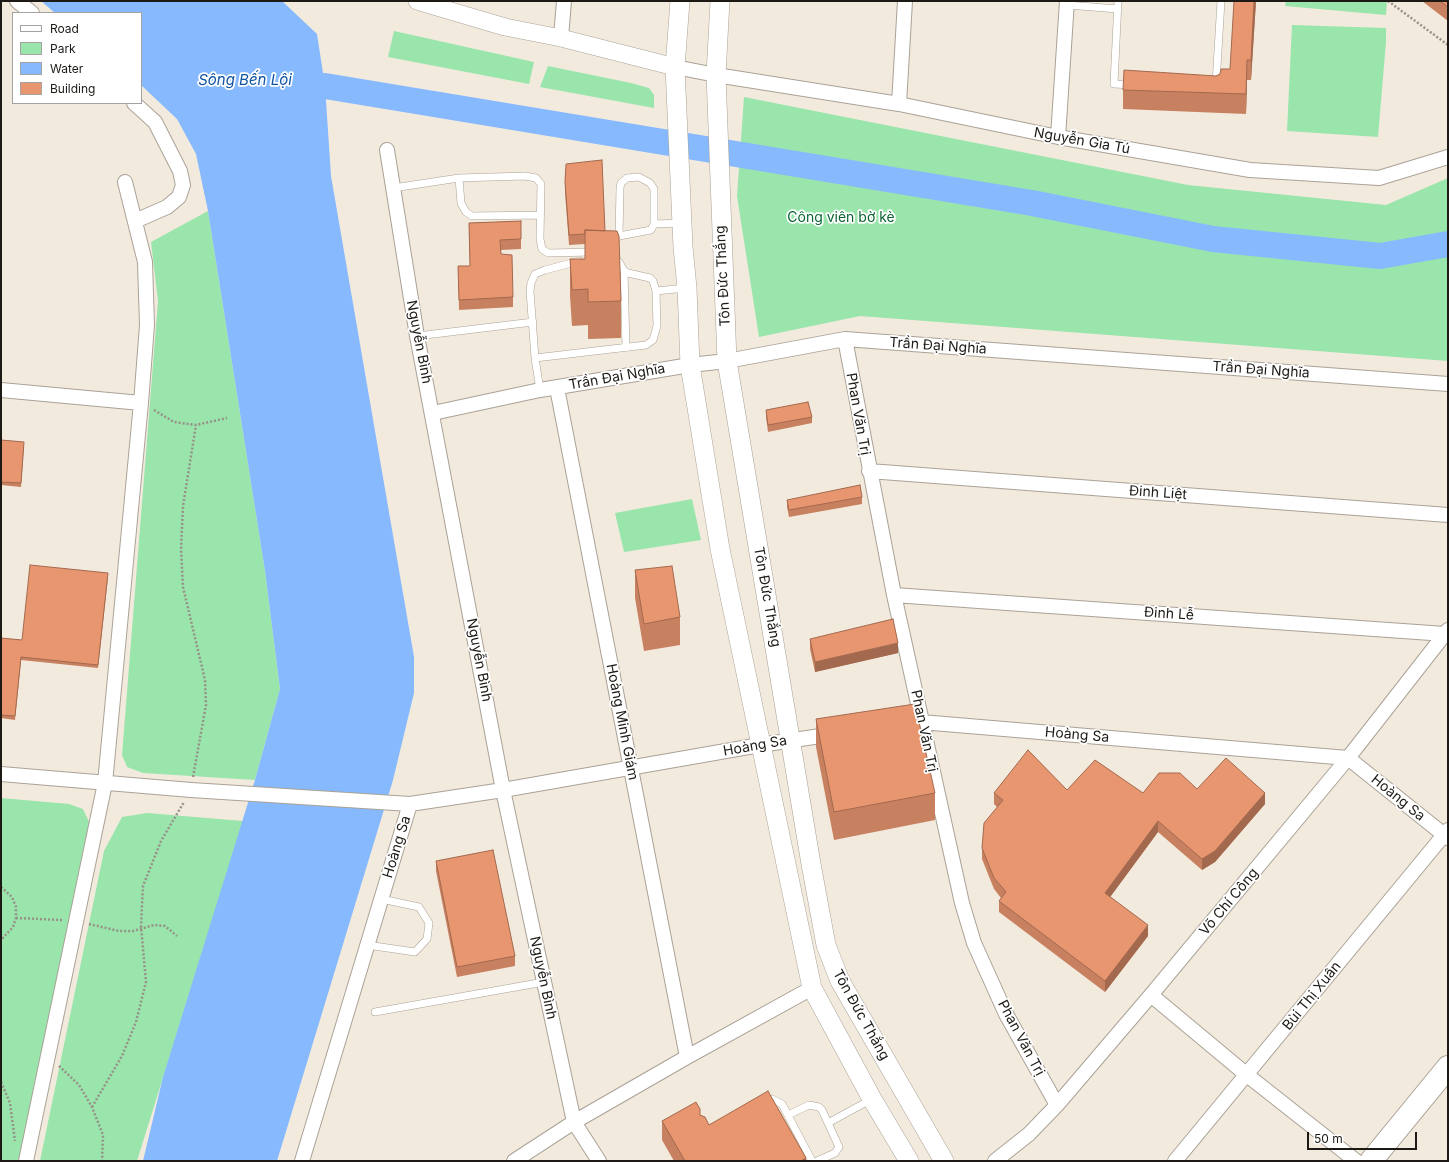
<!DOCTYPE html>
<html>
<head>
<meta charset="utf-8">
<style>
	body { margin:0 }
	#map { position:relative; width:1449px; height:1162px; overflow:hidden; background:#f3eade; font-family:Inter,sans-serif }
	canvas { display:block }
	.frame { position:absolute; inset:0; border:2px solid #1d1a16; pointer-events:none }
	.legend { position:absolute; left:12px; top:12px; width:130px; height:92px; box-sizing:border-box; background:#fff; border:1px solid #a5a3a2; margin:0; padding:5px 7px; list-style:none; font-size:12px; color:#1d1a16 }
	.legend li { display:flex; align-items:center; gap:8px; height:20px }
	.legend b { width:20px; border:1px solid #a5a3a2 }
	.scale { position:absolute; left:1307px; top:1132px; width:110px; height:18px; box-sizing:border-box; border:2px solid #1d1a16; border-top:0; padding-left:5px; font-size:12px; line-height:14px; white-space:nowrap; color:#1d1a16; -webkit-text-stroke:3px #fff; paint-order:stroke }
</style>
</head>
<body>
<div id="map">
<canvas width="1449" height="1162"></canvas>
<div class="frame"></div>
<ul class="legend">
<li><b style="height:5px;background:#fff"></b>Road</li>
<li><b style="height:11px;background:#99e5ac"></b>Park</li>
<li><b style="height:11px;background:#86b9fd"></b>Water</li>
<li><b style="height:11px;background:#e89670"></b>Building</li>
</ul>
<div class="scale">50 m</div>
</div>
<script>
const ctx = document.querySelector('canvas').getContext('2d');
ctx.lineJoin = 'round';
function fill(path, color) {
  ctx.fillStyle = color;
  ctx.fill(path, 'evenodd');
}
function poly(rows) {
  const path = new Path2D();
  for (const r of rows) {
    path.moveTo(r[0], r[1]);
    for (let i = 2; i < r.length; i += 2) path.lineTo(r[i], r[i + 1]);
  }
  return path;
}
function trace(path, color, width, dash) {
  ctx.strokeStyle = color;
  ctx.lineWidth = width;
  ctx.lineCap = dash ? 'butt' : 'round';
  ctx.setLineDash(dash || []);
  ctx.stroke(path);
}
function drawText(font, color, halo, rows, align = 'center') {
  ctx.font = font + ' Inter,sans-serif';
  ctx.lineWidth = 3.5;
  ctx.setLineDash([]);
  ctx.textBaseline = 'middle';
  ctx.strokeStyle = halo;
  ctx.fillStyle = color;
  for (const [text, x, y, turn = 0] of rows) {
    ctx.save();
    ctx.translate(x, y);
    ctx.rotate((+turn || 0) * Math.PI / 180);
    ctx.textAlign = isNaN(turn) ? turn : align;
    if (halo) ctx.strokeText(text, 0, 0);
    ctx.fillText(text, 0, 0);
    ctx.restore();
  }
}
fill(poly([
	[1286,1,1387,1,1386,15,1285,6],
	[1292,25,1386,28,1386,42,1378,137,1287,131],
	[394,31,534,62,529,84,388,57],
	[548,66,631,83,649,88,654,95,654,108,540,87],
	[744,97,1188,185,1386,205,1448,178,1448,361,860,316,759,337,737,196],
	[208,211,265,571,280,689,255,780,143,773,127,767,122,755,158,301,151,242],
	[692,499,701,540,624,552,615,513],
	[1,798,69,804,83,809,91,826,20,1161,1,1161],
	[147,813,243,821,137,1161,40,1161,104,851,122,817]
]), '#99e5ac');
fill(poly([
	[41,1,282,1,317,34,325,86,331,176,414,657,414,693,393,780,277,1161,143,1161,163,1077,255,780,280,689,265,571,208,211,196,154,177,119,141,85,141,13,55,13]
]), '#86b9fd');
trace(poly([
	[325,86,1032,203,1213,239,1380,256,1448,244]
]), '#86b9fd', 26);
const service = poly([
	[1118,1,1114,84,1133,85],
	[1067,5,1118,9],
	[1216,84,1221,1],
	[459,178,461,203,466,212,472,216,540,215],
	[393,188,459,178,525,176,536,178,541,184,540,239,542,249,548,253,593,252],
	[619,236,620,188,621,183,627,178,639,177,650,183,654,189,654,224,682,223],
	[613,242,619,236,651,230,654,224],
	[613,260,619,262,624,271,628,273,650,278,653,281,656,291],
	[624,271,626,348],
	[417,336,533,322],
	[535,358,646,345,653,340,657,326,656,291,686,288],
	[540,390,535,358,530,291,531,283,535,274,545,270,579,261],
	[367,945,415,952,427,939,429,923,419,907,381,899],
	[375,1012,544,982],
	[764,1100,772,1099,782,1104,812,1161],
	[788,1115,809,1105,819,1107,822,1110,839,1147,835,1153,817,1161],
	[828,1123,872,1099]
]);
const minor = poly([
	[17,1,32,13],
	[561,38,564,1],
	[675,67,716,75,899,104,1058,137,1250,170,1379,178,1448,157],
	[134,103,155,122,180,171,183,185,179,197,167,207,135,221],
	[899,104,905,1],
	[1058,137,1067,1],
	[387,150,417,336,503,790,574,1122,599,1161],
	[125,182,145,262,147,325,141,403],
	[845,339,894,595,962,903,974,943,1006,1014,1057,1105],
	[557,388,687,1057],
	[1,390,141,403,105,783,26,1161],
	[433,413,540,390,690,365,727,361,845,339,1448,384],
	[869,471,1448,515],
	[894,595,1445,634],
	[901,725,921,722,1348,758,1448,838],
	[1,774,191,790,410,804],
	[1151,995,1247,1075,1356,1161],
	[302,1161,410,804,503,790,760,745,834,734],
	[514,1161,574,1122,687,1057,812,988],
	[995,1161,1029,1134,1057,1105,1151,995,1348,758,1448,630],
	[1175,1161,1448,830]
]);
const tertiary = poly([
	[417,1,505,27,561,38,675,67]
]);
const secondary = poly([
	[680,1,675,67,683,247,687,288,690,365,720,549,812,988,872,1099,909,1161],
	[720,1,716,75,727,361,811,864,826,945,840,981,944,1161]
]);
const primary = poly([
	[1371,1161,1448,1067]
]);
trace(service, '#aaa297', 8);
trace(minor, '#aaa297', 16);
trace(tertiary, '#aaa297', 18);
trace(secondary, '#aaa297', 20);
trace(primary, '#aaa297', 24);
trace(poly([
	[1388,1,1448,45],
	[154,410,174,422,196,425,227,418],
	[193,777,206,705,205,680,183,587,181,549,183,506,196,425],
	[1,887,12,897,16,907,16,918,13,927,1,940],
	[16,918,62,920],
	[89,924,119,931,133,931,154,925,165,926,177,936],
	[59,1066,79,1085,92,1107,103,1135,102,1161],
	[1,1082,10,1103,15,1141],
	[92,1107,122,1056,136,1022,146,982,141,926,143,886,161,841,184,802]
]), '#979188', 2.5, [2, 2]);
trace(service, '#fff', 7);
trace(minor, '#fff', 14);
trace(tertiary, '#fff', 17);
trace(secondary, '#fff', 19);
trace(primary, '#fff', 22);
fill(poly([
	[1256,1,1251,80,1247,80,1246,114,1123,109,1123,90,1216,76,1230,69],
	[1422,1,1448,1,1448,21],
	[565,182,605,231,621,301,621,338,588,339,588,325,572,326,570,296,570,259,585,259,585,244,569,245,565,192],
	[521,221,521,249,501,250,501,254,513,297,513,307,459,310,458,266,470,266,469,223],
	[766,410,812,417,812,423,768,432,766,417],
	[1,440,24,445,21,487,1,485],
	[862,497,862,504,789,517,787,507,787,500],
	[635,570,680,617,680,645,644,651,635,598],
	[108,577,98,668,21,660,15,720,1,718,1,638,22,640],
	[810,639,898,653,815,672,810,649],
	[816,719,935,793,935,820,834,840,816,747],
	[1197,789,1265,804,1215,862,1202,870,1158,832,1110,897,1148,936,1105,992,999,912,999,901,1001,898,994,889,982,859,982,848,997,807,994,804,994,793,1067,790,1143,793],
	[436,861,515,956,515,966,457,977,436,871],
	[700,1115,709,1125,806,1161,674,1161,662,1140,662,1121]
]), '#c88160');
fill(poly([
	[1254,1,1256,1,1251,80,1251,60],
	[1247,60,1247,80,1246,114,1246,94],
	[898,643,898,653,815,672,815,662],
	[1265,793,1265,804,1215,862,1202,870,1202,859],
	[1158,821,1158,832,1105,904,1105,893],
	[1148,925,1148,936,1105,992,1105,981],
	[806,1158,806,1161,801,1161]
]), '#a2694e');
const building = poly([
	[1234,1,1254,1,1251,60,1247,60,1246,94,1123,90,1124,70,1216,76,1220,74,1221,69,1230,69,1234,1],
	[1440,1,1448,1,1448,7,1440,1],
	[602,160,605,231,585,230,585,234,569,235,565,182,566,164,602,160],
	[521,221,521,239,500,240,501,254,512,255,513,297,459,300,458,266,470,266,469,223,521,221],
	[585,230,617,231,619,236,621,301,588,302,588,289,572,290,570,259,585,259,585,230],
	[808,402,812,417,768,425,766,410,808,402],
	[1,440,24,442,21,483,1,482,1,440],
	[860,485,862,497,789,510,787,500,860,485],
	[30,565,108,573,98,665,21,657,15,716,1,715,1,638,22,640,30,565],
	[672,566,680,617,644,624,635,570,672,566],
	[893,619,898,643,815,662,810,639,893,619],
	[915,704,935,793,834,812,816,719,915,704],
	[1028,750,1067,790,1095,760,1143,793,1159,773,1180,773,1197,789,1226,758,1265,793,1215,851,1202,859,1158,821,1105,893,1148,925,1105,981,999,901,1006,892,994,878,982,848,984,823,1003,800,994,793,1028,750],
	[493,850,515,956,457,967,436,861,493,850],
	[768,1091,806,1158,801,1161,685,1161,662,1121,696,1102,700,1109,700,1115,705,1117,709,1125,768,1091]
]);
fill(building, '#e89670');
trace(building, '#a2694e', 1);
drawText('14px', '#1d1a16', '#fff', [
	["Nguyễn Gia Tú",1082,141,10],
	["Tôn Đức Thắng",723,276,-93],
	["Nguyễn Bình",419,342,79],
	["Trần Đại Nghĩa",938,346,4],
	["Trần Đại Nghĩa",1261,370,4],
	["Trần Đại Nghĩa",617,377,-10],
	["Phan Văn Trị",858,414,80],
	["Đinh Liệt",1158,493,4],
	["Tôn Đức Thắng",767,597,80],
	["Đinh Lễ",1169,614,4],
	["Nguyễn Bình",479,660,79],
	["Hoàng Minh Giám",622,722,79],
	["Phan Văn Trị",924,731,78],
	["Hoàng Sa",1077,735,5],
	["Hoàng Sa",755,746,-10],
	["Hoàng Sa",1398,798,39],
	["Hoàng Sa",397,847,-73],
	["Võ Chí Công",1229,902,-50],
	["Nguyễn Bình",543,978,78],
	["Bùi Thị Xuân",1312,996,-51],
	["Tôn Đức Thắng",861,1015,61],
	["Phan Văn Trị",1021,1038,62]
]);
drawText('14px', '#096431', '#fff', [
	["Công viên bờ kè",841,218]
]);
drawText('italic 15px', '#1054a2', '#fff', [
	["Sông Bến Lội",245,80]
]);
</script>
</body>
</html>
